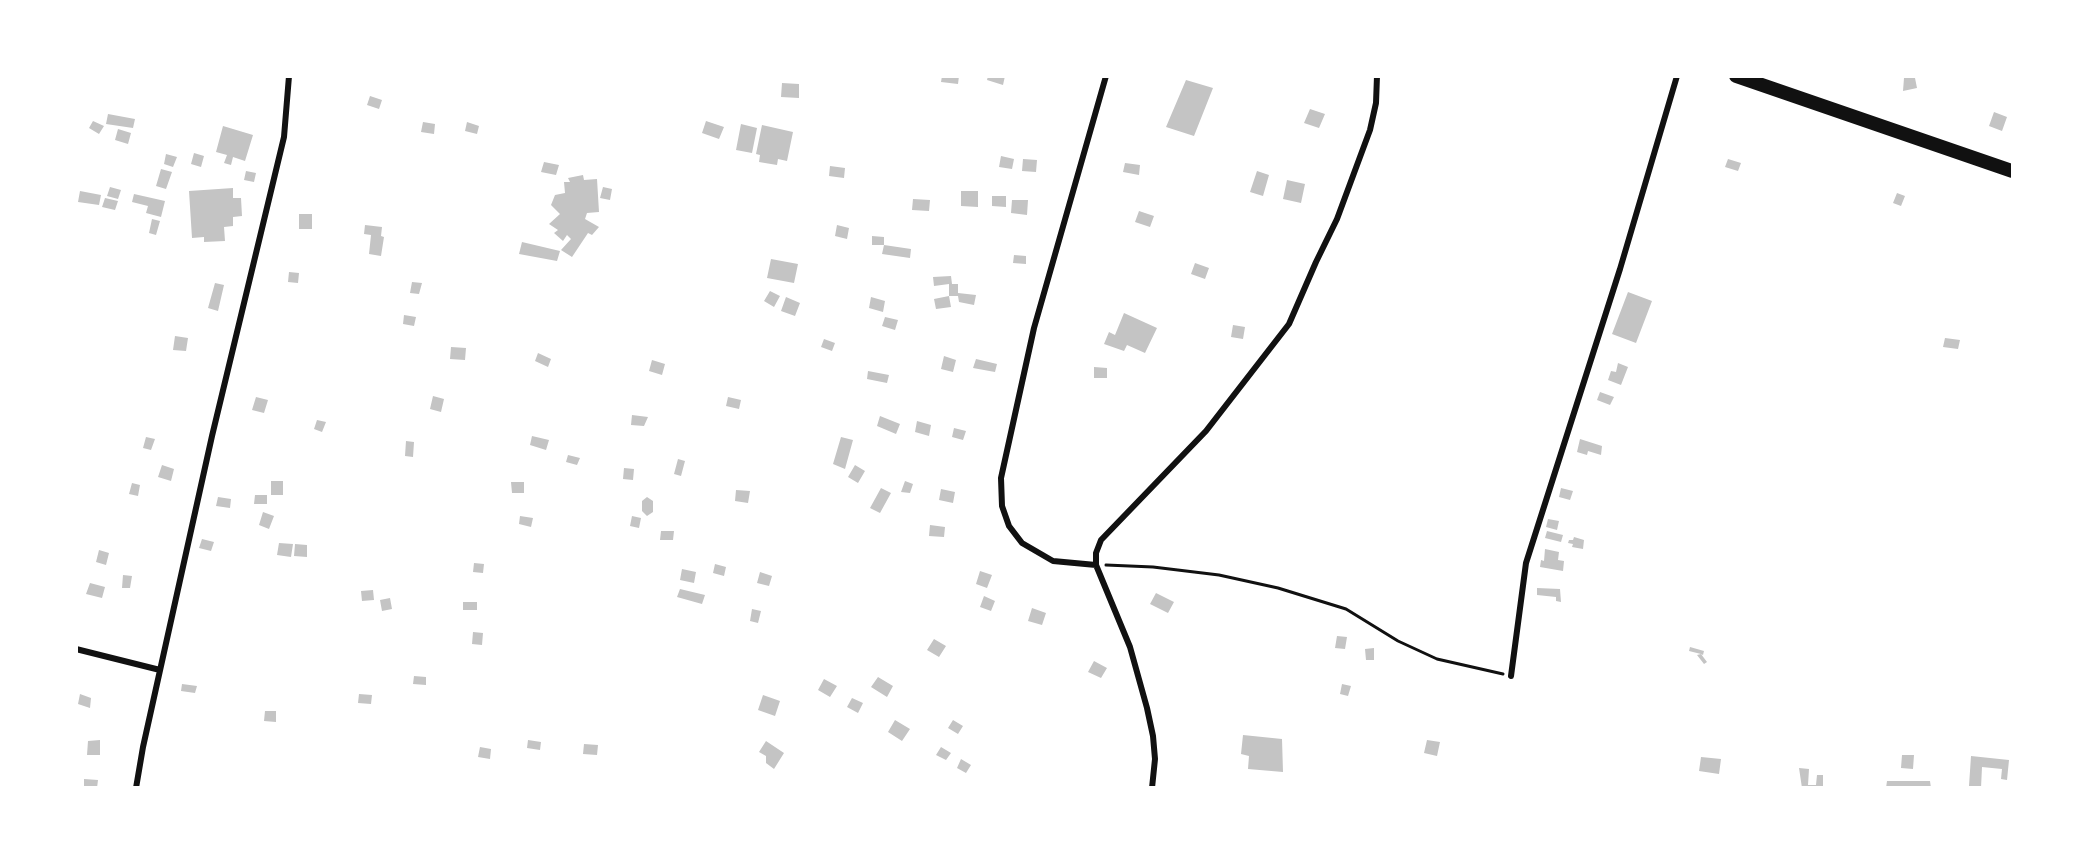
<!DOCTYPE html>
<html>
<head>
<meta charset="utf-8">
<style>
	body { margin:0 }
	#map { position:relative; width:2089px; height:864px; overflow:hidden; background:#fff; font-family:Raleway,sans-serif }
	canvas { display:block }
	.frame { position:absolute; inset:0; border:78px solid #fff; pointer-events:none }
</style>
</head>
<body>
<div id="map">
<canvas width="2089" height="864"></canvas>
<div class="frame"></div>
</div>
<script>
const ctx = document.querySelector('canvas').getContext('2d');
ctx.lineJoin = 'round';
function fill(path, color) {
  ctx.fillStyle = color;
  ctx.fill(path, 'evenodd');
}
function poly(rows) {
  const path = new Path2D();
  for (const r of rows) {
    path.moveTo(r[0], r[1]);
    for (let i = 2; i < r.length; i += 2) path.lineTo(r[i], r[i + 1]);
  }
  return path;
}
function trace(path, color, width, dash) {
  ctx.strokeStyle = color;
  ctx.lineWidth = width;
  ctx.lineCap = dash ? 'butt' : 'round';
  ctx.setLineDash(dash || []);
  ctx.stroke(path);
}
fill(poly([
	[942,76,959,76,958,84,941,82],
	[988,76,1005,76,1003,85,987,80],
	[1904,78,1915,78,1917,88,1903,91],
	[1186,80,1213,88,1194,136,1166,127],
	[782,83,799,84,799,98,781,97],
	[370,96,382,100,379,109,367,105],
	[1310,109,1325,114,1319,128,1304,123],
	[1994,112,2007,117,2002,131,1989,126],
	[108,114,135,119,133,128,106,124],
	[93,121,104,126,99,134,89,128],
	[706,121,724,127,719,139,702,133],
	[423,122,435,124,434,134,421,132],
	[467,122,479,126,477,134,465,131],
	[741,124,757,128,752,153,736,150],
	[762,125,793,132,787,161,778,159,777,165,759,162,760,155,756,154],
	[223,126,253,135,245,161,233,157,231,165,224,163,227,155,216,152],
	[118,129,131,133,128,144,115,140],
	[194,153,204,156,201,167,191,164],
	[166,154,177,157,173,167,164,164],
	[1001,156,1014,159,1012,169,999,167],
	[1023,159,1037,160,1036,172,1022,171],
	[1728,159,1741,163,1738,171,1725,167],
	[544,162,559,165,556,175,541,172],
	[1125,163,1140,165,1139,175,1123,172],
	[830,166,845,168,844,178,829,176],
	[161,169,172,172,166,189,156,186],
	[246,171,256,173,254,182,244,180],
	[1257,171,1269,175,1263,196,1250,192],
	[583,175,584,180,597,179,599,212,587,213,585,219,599,227,592,235,588,233,572,257,561,250,571,239,567,235,563,241,554,233,558,230,549,224,560,214,551,205,555,195,565,193,564,182,570,182,568,178],
	[1287,180,1305,184,1301,203,1283,199],
	[110,187,121,190,118,199,107,196],
	[603,187,612,189,610,200,600,198],
	[233,188,233,198,241,198,242,216,233,217,233,226,224,227,225,241,204,242,204,237,192,238,189,191],
	[80,191,101,195,99,205,78,202],
	[961,191,978,191,978,207,961,206],
	[1897,193,1905,196,1901,206,1893,203],
	[134,194,165,201,161,217,146,213,148,206,132,202],
	[992,196,1006,196,1006,207,992,206],
	[105,198,118,201,115,210,102,207],
	[913,199,930,200,929,211,912,210],
	[1012,200,1028,200,1027,215,1011,213],
	[1139,211,1154,216,1150,227,1135,222],
	[299,214,312,214,312,229,299,229],
	[152,219,160,221,156,235,149,233],
	[365,225,382,227,381,236,384,237,381,256,369,254,371,235,364,234],
	[837,225,849,228,847,239,835,236],
	[872,236,884,237,884,245,872,245],
	[522,242,560,251,557,261,519,254],
	[884,245,911,249,910,258,882,254],
	[1014,255,1026,256,1026,264,1013,263],
	[771,259,798,264,794,283,767,278],
	[1195,263,1209,268,1205,279,1191,274],
	[289,272,299,273,298,283,288,282],
	[951,276,952,284,958,284,958,293,976,295,974,305,959,302,958,296,949,296,949,284,934,286,933,277],
	[412,282,422,283,419,294,410,293],
	[215,283,224,285,218,311,208,308],
	[770,291,780,296,774,307,764,301],
	[1628,292,1652,301,1636,343,1612,334],
	[949,296,951,307,936,309,934,299],
	[786,297,800,303,795,316,781,311],
	[871,297,885,301,883,312,869,308],
	[1124,313,1157,328,1145,353,1127,345,1124,351,1104,344,1109,332,1115,335],
	[404,315,416,317,414,326,403,324],
	[885,317,898,320,895,330,882,326],
	[1233,325,1245,327,1243,339,1231,337],
	[175,336,188,338,186,351,173,350],
	[1945,338,1960,340,1958,349,1943,347],
	[824,339,835,343,832,351,821,347],
	[451,347,466,348,465,360,450,359],
	[538,353,551,359,548,367,535,361],
	[944,356,956,360,953,372,941,369],
	[976,359,997,364,995,372,973,368],
	[652,360,665,364,662,375,649,371],
	[1618,363,1628,367,1621,385,1608,380,1611,371,1616,372],
	[1094,367,1107,368,1107,378,1094,378],
	[868,371,889,375,887,383,867,379],
	[1600,392,1614,397,1610,405,1597,400],
	[433,396,444,399,441,412,430,409],
	[256,397,268,400,264,413,252,410],
	[728,397,741,400,739,409,726,406],
	[632,415,648,417,644,426,631,425],
	[880,416,900,424,896,434,877,426],
	[317,420,326,422,322,432,314,429],
	[917,421,931,425,929,436,915,432],
	[954,428,966,431,963,440,952,437],
	[532,436,549,440,546,450,530,445],
	[146,437,155,439,151,450,143,448],
	[841,437,853,440,845,469,833,464],
	[1580,439,1602,446,1601,455,1588,451,1587,455,1577,452],
	[406,441,414,442,413,457,405,456],
	[568,455,580,458,577,465,566,462],
	[678,459,685,461,681,476,674,474],
	[162,465,174,469,171,481,158,477],
	[855,465,865,471,858,483,848,477],
	[624,468,634,469,633,480,623,479],
	[271,481,283,481,283,495,271,495],
	[905,481,913,484,910,493,901,492],
	[511,482,524,482,524,493,512,493],
	[132,483,140,485,138,496,129,494],
	[881,488,891,493,880,513,870,508],
	[1561,488,1573,491,1570,500,1559,497],
	[941,489,955,492,953,503,939,500],
	[736,490,750,491,748,503,735,501],
	[255,495,267,495,267,504,254,504],
	[218,497,231,499,230,508,216,506],
	[647,497,653,501,653,512,647,516,642,511,642,501],
	[263,512,274,516,269,529,259,525],
	[520,516,533,518,531,527,519,524],
	[632,516,641,518,639,528,630,526],
	[1548,519,1559,521,1557,530,1546,527],
	[930,525,945,527,944,537,929,536],
	[661,531,674,531,673,540,660,540],
	[1547,531,1563,535,1561,542,1545,538],
	[1574,537,1584,540,1583,549,1572,547,1573,544,1568,543,1569,540,1573,540],
	[202,539,214,542,211,551,199,548],
	[279,543,293,544,291,557,277,555],
	[295,544,307,545,307,557,294,556],
	[1545,549,1559,552,1558,560,1564,561,1563,571,1540,567,1541,560,1544,561],
	[99,550,109,553,106,565,96,562],
	[474,563,484,564,483,573,473,572],
	[715,564,726,567,724,576,713,573],
	[682,569,696,572,694,583,680,580],
	[980,571,992,575,987,588,976,584],
	[760,572,772,576,769,586,757,583],
	[123,575,132,576,130,588,122,588],
	[90,583,105,587,102,598,86,594],
	[1537,588,1560,589,1561,602,1556,601,1556,597,1537,595],
	[680,589,705,595,702,604,677,597],
	[373,590,374,600,362,601,361,591],
	[1156,593,1174,602,1168,613,1150,604],
	[984,596,995,601,991,611,980,607],
	[390,598,392,609,382,611,380,600],
	[463,602,477,602,477,610,463,610],
	[1032,608,1046,613,1042,625,1028,621],
	[752,609,761,611,758,623,750,621],
	[473,632,483,633,482,645,472,644],
	[1337,636,1347,637,1345,649,1335,648],
	[934,639,946,646,939,657,927,650],
	[1690,647,1704,651,1703,655,1701,654,1707,662,1704,664,1697,655,1701,654,1689,651],
	[1374,648,1374,660,1366,660,1365,649],
	[1094,661,1107,668,1101,678,1088,672],
	[414,676,426,677,426,685,413,684],
	[878,677,893,686,887,697,871,687],
	[824,679,837,686,830,697,818,690],
	[182,684,197,686,195,693,181,691],
	[1342,684,1351,686,1348,696,1340,694],
	[80,694,91,698,90,708,78,704],
	[359,694,372,695,371,704,358,703],
	[763,695,780,701,775,716,758,710],
	[852,698,863,703,858,713,847,707],
	[265,711,276,711,276,722,264,721],
	[895,720,910,729,902,741,888,732],
	[953,720,963,726,958,734,948,728],
	[1243,735,1282,739,1283,772,1248,769,1249,756,1241,754],
	[100,740,100,755,87,755,88,741],
	[528,740,541,742,540,750,527,748],
	[1427,740,1440,742,1437,756,1424,753],
	[766,741,784,753,774,769,766,763,766,756,759,752],
	[584,744,598,745,597,755,583,754],
	[480,747,491,749,490,759,478,757],
	[941,747,951,753,946,760,936,755],
	[1902,755,1914,755,1913,769,1901,768],
	[1971,756,2009,760,2007,780,2001,779,2002,769,1982,767,1981,788,1969,786],
	[1701,757,1721,759,1719,774,1699,771],
	[961,759,971,765,966,773,957,768],
	[1799,768,1809,769,1808,785,1816,785,1817,775,1823,775,1823,788,1802,788],
	[84,779,98,780,97,788,84,788],
	[1887,781,1930,781,1931,788,1886,788]
]), '#c4c4c4');
trace(poly([
	[1106,565,1153,567,1219,575,1278,588,1346,609,1398,641,1437,659,1503,674]
]), '#111', 3);
trace(poly([
	[1096,565,1053,561,1022,543,1009,526,1002,506,1001,478,1034,328,1106,76],
	[76,649,160,670],
	[1511,676,1526,563,1620,269,1677,76],
	[136,788,143,747,212,436,284,137,289,76],
	[1152,788,1155,759,1153,736,1147,708,1130,647,1096,565,1096,553,1101,540,1206,431,1289,324,1316,262,1337,219,1370,130,1376,103,1377,76]
]), '#111', 6);
trace(poly([
	[1736,76,2012,171]
]), '#111', 14);
</script>
</body>
</html>
